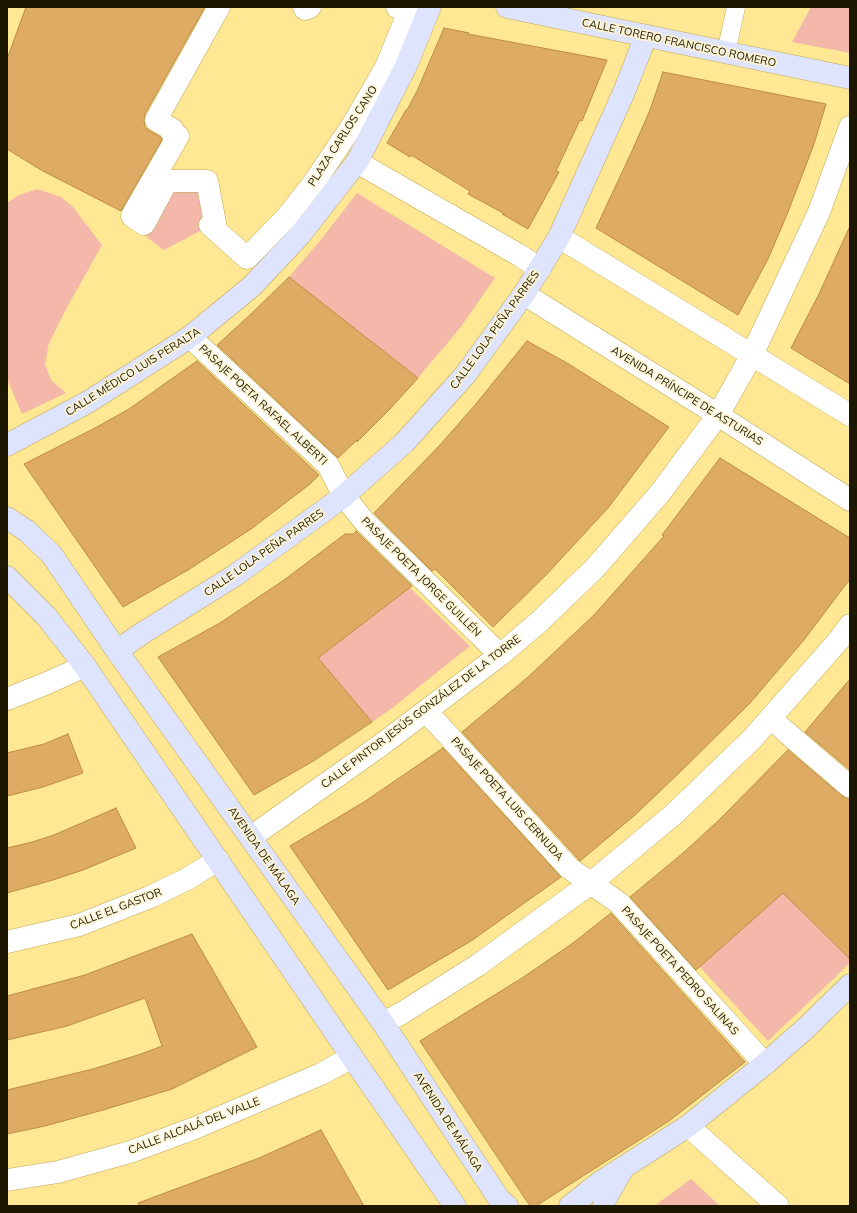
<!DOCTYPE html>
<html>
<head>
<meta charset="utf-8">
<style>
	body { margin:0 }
	#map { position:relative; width:857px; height:1213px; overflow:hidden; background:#ffe793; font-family:Mulish,sans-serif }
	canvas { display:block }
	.frame { position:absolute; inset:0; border:8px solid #1e1700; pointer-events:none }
</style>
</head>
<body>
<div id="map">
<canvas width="857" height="1213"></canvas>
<div class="frame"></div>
</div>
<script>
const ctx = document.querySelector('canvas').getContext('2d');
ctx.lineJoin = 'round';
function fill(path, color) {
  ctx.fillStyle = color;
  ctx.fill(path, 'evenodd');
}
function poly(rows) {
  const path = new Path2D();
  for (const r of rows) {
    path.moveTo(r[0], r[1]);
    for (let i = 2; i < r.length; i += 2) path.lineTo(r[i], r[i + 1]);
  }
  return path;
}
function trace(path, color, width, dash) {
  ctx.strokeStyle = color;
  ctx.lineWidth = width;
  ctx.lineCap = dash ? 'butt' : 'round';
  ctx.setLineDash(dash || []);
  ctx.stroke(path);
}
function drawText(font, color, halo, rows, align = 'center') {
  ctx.font = font + ' Mulish,sans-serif';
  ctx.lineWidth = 3.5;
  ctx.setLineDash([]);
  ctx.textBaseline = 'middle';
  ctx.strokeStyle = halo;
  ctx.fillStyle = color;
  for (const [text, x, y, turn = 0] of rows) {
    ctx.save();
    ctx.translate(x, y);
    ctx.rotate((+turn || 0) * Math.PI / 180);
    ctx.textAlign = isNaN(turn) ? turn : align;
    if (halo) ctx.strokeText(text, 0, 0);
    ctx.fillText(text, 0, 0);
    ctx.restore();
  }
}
fill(poly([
	[811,7,850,7,850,53,792,42],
	[167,181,207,181,215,223,164,250,140,232],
	[37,189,61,197,73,207,102,245,65,311,49,343,45,364,51,380,66,393,22,414,7,379,7,203,19,195],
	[357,193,495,278,460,328,418,378,289,277,323,237],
	[410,588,470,646,391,709,372,722,318,658],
	[783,893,850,959,850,963,768,1041,699,966],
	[691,1179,720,1206,656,1206,657,1204]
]), '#f3b8a9');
const building = poly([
	[26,7,205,7,145,114,144,120,145,127,150,131,161,137,162,140,121,211,41,170,7,149,7,59,26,7],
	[444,28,469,33,468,34,607,60,582,121,580,120,556,171,559,172,528,229,502,214,503,213,468,194,470,191,447,177,411,155,410,157,387,143,406,110,407,110,418,89,444,28],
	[663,72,826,104,814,144,788,212,768,259,738,315,596,228,632,151,650,110,663,72],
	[850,226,850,384,791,348,819,294,850,226],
	[289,277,418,378,390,409,357,442,357,440,338,458,217,345,251,314,289,277],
	[527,341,567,363,669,427,608,508,546,575,493,627,435,569,432,571,374,513,440,445,475,405,527,341],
	[197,361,319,475,310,484,251,529,188,570,123,607,24,464,95,428,129,409,197,361],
	[720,458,850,538,850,579,803,641,750,703,679,773,635,815,580,861,462,732,527,678,594,615,664,536,662,535,720,458],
	[356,531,412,586,318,658,372,722,315,760,254,795,158,657,220,623,284,580,345,534,354,534,356,531],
	[850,679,850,770,805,732,850,679],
	[68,734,83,773,43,787,7,796,7,753,44,744,68,734],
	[443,748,561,877,471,941,388,990,290,846,364,802,443,748],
	[788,750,842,796,850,799,850,959,783,893,696,970,630,897,683,853,719,820,788,750],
	[116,808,136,848,83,870,53,880,7,893,7,848,32,842,54,835,116,808],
	[611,913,745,1062,669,1121,536,1206,530,1206,420,1041,522,978,573,943,611,913],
	[192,934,257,1047,172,1089,103,1110,45,1126,7,1134,7,1090,93,1069,141,1054,162,1046,145,998,67,1026,7,1040,7,996,85,975,192,934],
	[321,1130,364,1206,139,1206,138,1203,259,1158,321,1130]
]);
fill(building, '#deab64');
trace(building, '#bc8b44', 1);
const lane = poly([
	[726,53,736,7]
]);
const street = poly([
	[219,7,156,120,173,130,172,133,178,136,132,216,144,224,167,181,207,181,215,223,210,225,247,258,286,218,315,181,352,126,386,67,409,11,397,7],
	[304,7,305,9,310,7],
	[357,162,519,255,540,269],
	[559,237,850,415],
	[524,294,718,415,850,500],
	[190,337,328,465,344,496,364,521,500,655],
	[7,699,45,684,85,666],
	[426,711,569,868,619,903,765,1064],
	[770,718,850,787],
	[251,837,381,745,500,655,539,622,596,567,660,493,718,415,752,355,819,212,850,127],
	[7,942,79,925,150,897,187,879,218,860],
	[383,1023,402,1013,478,965,591,883,674,814,752,739,839,640,850,625],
	[688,1126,778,1206],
	[7,1180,58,1172,130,1152,195,1128,321,1074,352,1057]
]);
const secondary = poly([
	[507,7,850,78],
	[7,445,88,402,190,337,252,286,300,235,357,162,406,66,430,7],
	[7,518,27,531,52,555,117,651,383,1023,499,1199,507,1206],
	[7,577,46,616,85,666,352,1057,455,1206],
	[117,651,141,634,234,576,344,496,405,442,465,375,524,294,559,237,624,92,646,36],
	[570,1206,599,1183,688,1126,765,1064,806,1028,850,985],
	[604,1206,605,1200,622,1170]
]);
trace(lane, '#c0a956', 19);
trace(street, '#c0a956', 23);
trace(secondary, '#c0a956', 23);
trace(lane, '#fff', 18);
trace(street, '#fff', 22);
trace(secondary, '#dee3fe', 22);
drawText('11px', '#1e1700', '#fef5d5', [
	["CALLE TORERO FRANCISCO ROMERO",679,43,12],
	["PLAZA CARLOS CANO",343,136,-57],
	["CALLE LOLA PEÑA PARRES",495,330,-54],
	["CALLE MÉDICO LUIS PERALTA",133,372,-32],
	["AVENIDA PRÍNCIPE DE ASTURIAS",687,396,32],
	["PASAJE POETA RAFAEL ALBERTI",263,405,43],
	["CALLE LOLA PEÑA PARRES",264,553,-35],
	["PASAJE POETA JORGE GUILLÉN",421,577,45],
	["CALLE PINTOR JESÚS GONZÁLEZ DE LA TORRE",421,712,-37],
	["PASAJE POETA LUIS CERNUDA",507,799,48],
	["AVENIDA DE MÁLAGA",264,856,55],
	["CALLE EL GASTOR",116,909,-21],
	["PASAJE POETA PEDRO SALINAS",680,971,48],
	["AVENIDA DE MÁLAGA",448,1122,57],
	["CALLE ALCALÁ DEL VALLE",194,1126,-21]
]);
</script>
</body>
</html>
